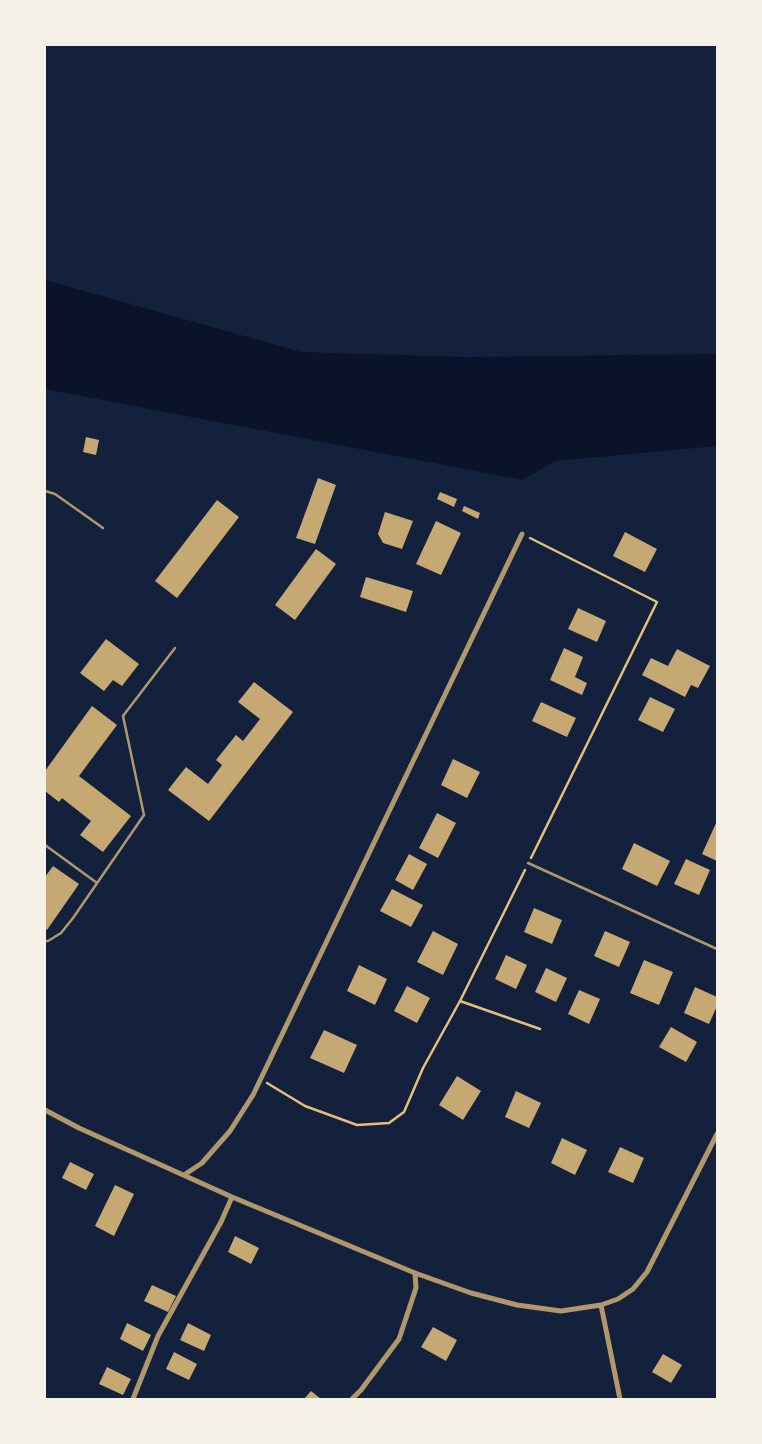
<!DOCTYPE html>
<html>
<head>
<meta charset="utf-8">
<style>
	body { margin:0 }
	#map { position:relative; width:762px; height:1444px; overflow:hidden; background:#14213d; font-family:Arial,sans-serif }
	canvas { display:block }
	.frame { position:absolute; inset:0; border:46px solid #f6f1e7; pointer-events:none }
</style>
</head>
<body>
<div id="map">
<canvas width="762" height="1444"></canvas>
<div class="frame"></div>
</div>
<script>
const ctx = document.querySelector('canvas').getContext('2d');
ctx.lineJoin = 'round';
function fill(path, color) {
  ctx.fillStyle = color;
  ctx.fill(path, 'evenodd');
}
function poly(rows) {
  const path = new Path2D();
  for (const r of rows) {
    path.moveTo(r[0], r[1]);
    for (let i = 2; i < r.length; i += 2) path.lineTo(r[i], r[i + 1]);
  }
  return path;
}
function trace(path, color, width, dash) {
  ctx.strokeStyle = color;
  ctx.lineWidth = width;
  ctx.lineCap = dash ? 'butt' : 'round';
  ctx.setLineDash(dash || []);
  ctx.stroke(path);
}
fill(poly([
	[45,280,301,352,466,357,717,354,717,446,555,461,523,480,50,390,45,389]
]), '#0b132b');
fill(poly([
	[86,437,99,440,96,455,83,452],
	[318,478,336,485,315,544,296,538],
	[440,492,457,499,454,507,437,499],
	[217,500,239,517,177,598,155,581],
	[464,506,480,513,478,519,462,511],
	[385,512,413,521,402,549,383,543,378,534],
	[436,521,461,533,441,575,416,564],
	[625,532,657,549,645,572,613,556],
	[316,549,336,564,295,620,275,605],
	[366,577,413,591,406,612,360,597],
	[578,608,606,621,597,642,568,629],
	[106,639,139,664,122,686,113,680,104,691,80,673],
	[564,648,583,657,575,677,587,683,582,695,550,680],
	[677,649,710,666,698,688,691,685,685,697,642,675,651,658,668,666],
	[254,682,293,712,209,821,168,790,186,767,208,784,222,765,216,760,236,735,243,741,260,719,238,702],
	[650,697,675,709,663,732,638,720],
	[541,702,576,718,567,737,532,721],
	[92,706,117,725,79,776,131,816,103,852,80,835,91,821,62,798,59,802,45,791,45,771],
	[453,759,480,772,467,798,441,785],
	[437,813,456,823,438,858,419,848],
	[717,821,717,861,702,854],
	[634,843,670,861,657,886,622,869],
	[409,854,427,864,413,890,395,880],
	[686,859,710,870,699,895,674,884],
	[53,866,79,884,47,930,45,928,45,877],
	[392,889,423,905,411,927,380,911],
	[534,908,562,920,552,944,524,932],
	[433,931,458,944,443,975,417,962],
	[605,931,630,942,619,967,594,956],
	[506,955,527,965,516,989,495,979],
	[644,960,673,972,659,1005,630,993],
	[359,965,387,979,375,1005,347,991],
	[546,968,567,978,556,1002,535,992],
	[407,986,430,998,417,1023,394,1011],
	[695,987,717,997,717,1006,709,1024,684,1013],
	[579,990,600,999,589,1024,568,1014],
	[671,1027,697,1042,686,1062,659,1047],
	[324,1030,357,1045,344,1073,310,1058],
	[457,1076,481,1091,463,1120,439,1105],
	[516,1091,541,1103,529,1128,505,1117],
	[562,1138,587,1150,575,1175,551,1163],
	[620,1147,644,1158,633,1183,608,1172],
	[70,1162,94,1174,86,1190,62,1178],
	[115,1185,134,1194,114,1236,95,1226],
	[235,1236,259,1248,251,1264,228,1252],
	[152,1285,176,1296,168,1312,144,1301],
	[127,1323,151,1335,143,1351,120,1339],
	[188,1323,211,1335,204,1351,180,1340],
	[433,1327,457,1340,446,1361,421,1347],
	[174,1352,197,1364,189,1380,166,1369],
	[663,1354,682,1365,671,1383,652,1372],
	[107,1367,131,1379,123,1395,99,1384],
	[311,1391,321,1399,304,1399]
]), '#c6a872');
trace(poly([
	[530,538,657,602,531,858],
	[460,1001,540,1029],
	[267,1083,305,1106,357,1125,389,1123,404,1112,423,1068,460,1001,525,870]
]), '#e5c07b', 2.5);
trace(poly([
	[45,491,55,494,103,528],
	[45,845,97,883],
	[528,863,717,949],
	[45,941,48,941,61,933,73,918,144,815,123,716,175,648]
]), '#b1986c', 2.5);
trace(poly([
	[45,1110,79,1128,232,1197,415,1273,471,1293,517,1305,561,1311,601,1305,618,1299,633,1289,647,1272,717,1134],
	[184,1175,202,1163,230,1131,253,1095,522,534],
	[601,1305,620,1399],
	[133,1399,158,1336,221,1222,232,1197],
	[352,1399,361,1390,399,1339,416,1288,415,1273]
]), '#b1986c', 5);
</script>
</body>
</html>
